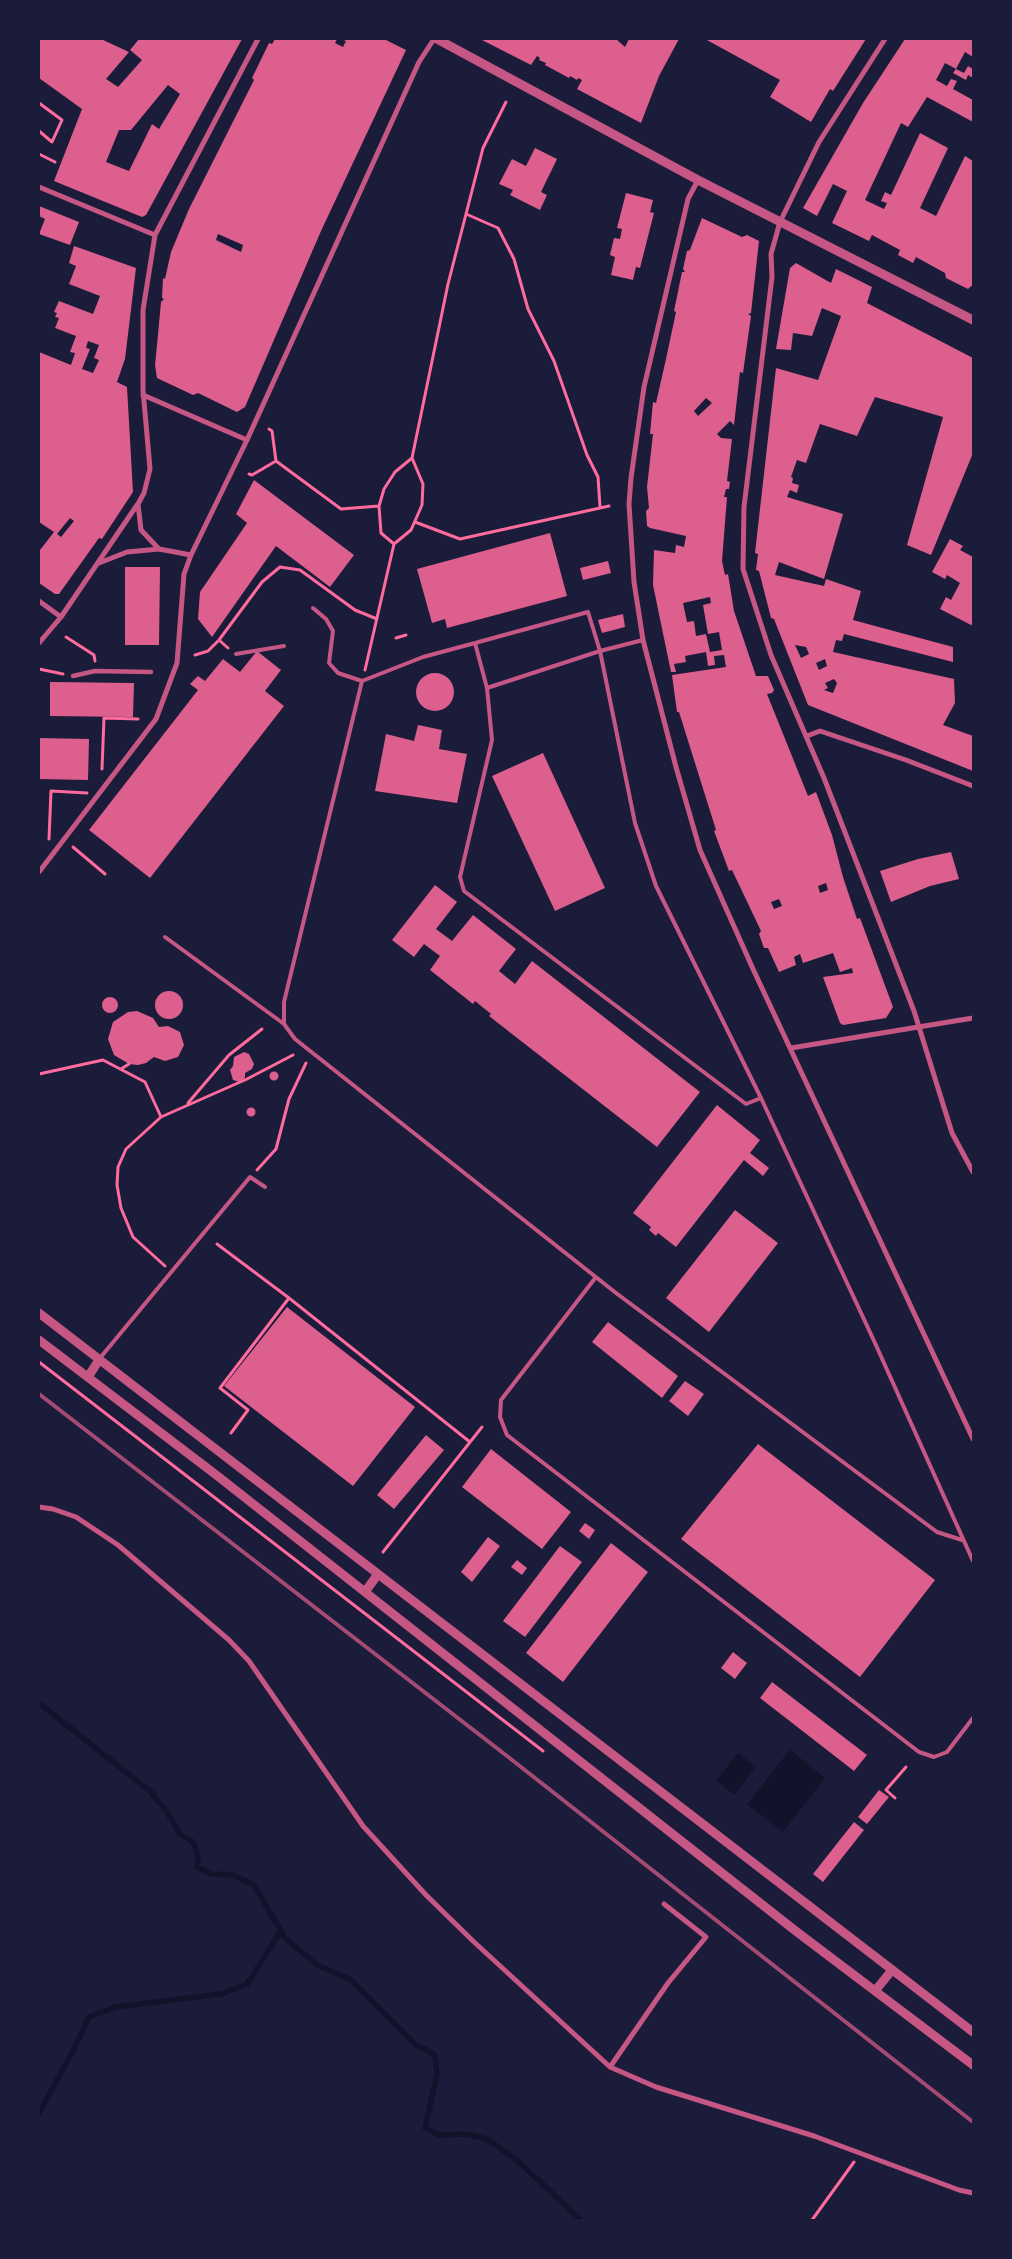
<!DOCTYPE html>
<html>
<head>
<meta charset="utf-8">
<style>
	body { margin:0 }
	#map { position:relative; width:1012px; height:2259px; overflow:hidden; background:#1b1b3a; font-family:Rubik,sans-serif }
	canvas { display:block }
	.frame { position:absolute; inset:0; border:40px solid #1b1b3a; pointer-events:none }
</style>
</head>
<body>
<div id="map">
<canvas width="1012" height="2259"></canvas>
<div class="frame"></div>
</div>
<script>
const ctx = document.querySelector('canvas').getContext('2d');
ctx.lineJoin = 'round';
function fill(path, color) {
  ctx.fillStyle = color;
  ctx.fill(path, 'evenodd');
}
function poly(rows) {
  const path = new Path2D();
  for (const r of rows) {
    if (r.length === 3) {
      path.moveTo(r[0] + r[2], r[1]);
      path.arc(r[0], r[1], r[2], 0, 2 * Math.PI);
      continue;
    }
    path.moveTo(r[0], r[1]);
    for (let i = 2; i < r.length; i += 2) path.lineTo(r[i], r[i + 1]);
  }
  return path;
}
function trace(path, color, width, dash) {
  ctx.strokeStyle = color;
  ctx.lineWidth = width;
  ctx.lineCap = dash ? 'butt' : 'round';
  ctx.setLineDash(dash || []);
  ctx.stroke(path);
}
fill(poly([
	[790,1750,825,1778,783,1832,747,1804],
	[738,1753,756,1767,735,1795,716,1781]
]), '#12122b');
trace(poly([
	[39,1703,151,1792,167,1812,180,1834,193,1842,198,1855,197,1867,212,1874,233,1875,254,1885,285,1938,317,1965,350,1979,415,2044,435,2055,437,2074,425,2128,439,2135,466,2134,487,2139,519,2162,581,2220],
	[39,2113,73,2051,89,2017,116,2007,222,1994,247,1984,281,1931]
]), '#12122b', 5.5);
fill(poly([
	[39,39,101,39,129,52,106,79,118,87,142,60,130,50,139,39,242,39,146,215,142,217,54,181,82,109,39,78],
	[168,85,180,94,159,129,152,124,129,171,106,162,119,130,131,130],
	[275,39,337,39,335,43,343,47,346,41,341,39,384,39,406,50,321,231,245,407,237,412,198,393,193,395,157,378,155,365,157,345,161,302,164,299,162,298,163,278,165,279,171,252,189,209,254,80,252,78,269,43,272,44],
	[218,234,243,245,241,252,216,240],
	[480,39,616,39,625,47,629,39,679,39,659,76,641,123,577,89,582,80,578,78,577,80,570,76,569,78,545,65,546,63,539,60,540,58,537,56,531,65],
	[705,39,866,39,833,91,830,89,811,122,770,97,780,80],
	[905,39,973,39,973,57,965,52,956,69,945,63,936,80,947,86,951,79,957,81,953,89,973,100,973,122,927,97,908,127,901,123,865,200,884,209,887,203,881,201,885,192,891,195,920,133,948,148,920,208,936,216,965,156,973,161,973,287,971,286,968,289,946,278,945,273,916,257,913,263,898,255,900,250,872,235,869,241,832,223,847,191,833,184,817,216,803,208,863,103],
	[968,66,973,69,973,78,968,75,966,80,953,73,956,69,964,73],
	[535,148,557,159,541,192,547,195,540,210,510,195,513,190,499,184,512,159,526,166],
	[626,193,653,200,650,212,654,213,640,268,636,267,633,280,611,275,615,257,610,255,614,238,620,239,622,229,617,228],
	[39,206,79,222,70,245,39,234,45,219,39,216],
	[702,218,742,237,747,235,759,241,751,313,748,314,751,316,743,373,740,372,734,425,730,421,717,434,721,438,732,439,727,481,730,482,729,489,726,489,724,497,727,497,722,561,725,575,728,574,734,611,756,676,768,676,774,690,772,693,767,694,808,796,816,792,832,835,843,877,857,919,860,918,893,1007,886,1018,843,1025,840,1023,823,977,853,973,852,968,840,972,833,953,803,963,800,954,794,957,796,965,779,972,768,948,764,948,759,934,761,931,732,870,729,871,714,831,716,830,679,712,677,712,672,675,726,667,724,655,714,656,715,665,708,666,706,652,685,656,686,662,674,664,676,672,671,672,653,585,654,550,675,553,676,545,684,547,686,536,650,528,647,526,646,511,649,508,647,487,653,434,650,434,653,402,656,403,666,359,676,312,674,311,682,272,685,272,683,269,687,251,690,250],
	[706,398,712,403,698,416,694,411],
	[710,597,711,603,703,605,708,634,719,632,722,650,710,652,706,634,696,636,694,621,687,622,683,603],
	[826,883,828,890,820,893,818,886],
	[779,899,782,906,774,909,771,902],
	[74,246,136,268,125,359,117,382,127,387,133,492,102,539,99,538,59,594,55,594,39,583,39,549,40,550,54,532,39,522,39,352,71,365,75,353,70,352,76,336,55,328,59,318,55,317,57,313,54,312,59,301,93,314,100,296,69,284,76,266,69,263],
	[88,341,99,345,94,358,99,360,93,373,82,369,90,349,86,348],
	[70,518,74,521,61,537,57,534],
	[796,263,831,283,836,269,872,287,867,303,973,358,973,453,931,555,907,545,943,417,875,397,857,436,820,424,806,463,797,460,791,477,793,478,792,483,799,485,797,493,790,490,787,497,843,514,824,579,779,562,775,575,824,586,826,579,861,591,853,620,953,647,953,662,844,634,842,641,836,640,833,652,954,679,955,703,943,725,973,736,973,771,808,705,774,619,771,618,759,571,756,570,758,554,755,553,776,368,818,380,841,316,822,308,812,336,793,333,791,350,776,349,790,268],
	[795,645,806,647,809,654,801,658],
	[825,659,827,666,819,670,816,663],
	[834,679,837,683,833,693,824,690,828,688,825,683],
	[254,480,354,555,330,587,276,546,212,637,198,619,200,592,247,523,236,514],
	[550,533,567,596,447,628,445,619,432,623,417,569],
	[950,539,963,546,960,550,973,557,973,626,940,609,946,597,951,600,960,583,947,575,945,579,932,572],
	[608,561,611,573,583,580,580,568],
	[125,567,160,567,159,645,125,645],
	[623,614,625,627,602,633,598,620],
	[257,651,281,670,265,691,284,706,150,878,89,830,198,690,190,684,198,676,205,681,223,659,240,672],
	[435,692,19],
	[50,682,134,683,133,717,50,716],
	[418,725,442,730,439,749,467,754,457,803,375,791,386,734,414,741],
	[39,738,89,739,88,780,39,779],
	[543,753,605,888,555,911,492,776],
	[951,852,959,879,930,886,891,902,880,871,918,859],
	[435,885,457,902,436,929,452,941,473,915,516,949,499,971,515,984,532,961,700,1092,657,1147,489,1016,491,1014,475,1001,473,1004,430,970,440,956,424,944,414,957,392,940],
	[169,1005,14],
	[110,1005,8],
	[137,1011,153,1018,159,1027,168,1026,180,1032,184,1045,178,1057,165,1061,154,1057,146,1063,138,1065,129,1064,114,1055,108,1039,113,1022,128,1012],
	[244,1052,249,1054,254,1064,252,1069,245,1073,245,1078,239,1082,233,1080,230,1070,233,1066,234,1057],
	[274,1076,4.5],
	[717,1105,760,1140,750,1153,769,1168,763,1176,744,1160,676,1247,658,1233,656,1236,649,1230,651,1227,633,1213],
	[251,1112,4.5],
	[735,1210,778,1243,709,1332,666,1298],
	[287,1307,415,1407,353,1486,224,1386],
	[608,1322,678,1376,662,1398,592,1342],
	[685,1381,704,1394,688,1416,669,1401],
	[426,1435,444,1450,394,1509,377,1495],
	[758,1444,935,1580,860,1677,681,1539],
	[491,1449,571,1512,542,1549,462,1487],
	[585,1523,595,1530,589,1539,579,1531],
	[488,1537,500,1546,472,1582,461,1572],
	[611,1543,648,1572,563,1682,526,1653],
	[560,1546,582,1562,525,1637,503,1621],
	[517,1560,527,1568,522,1575,511,1567],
	[733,1652,747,1663,735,1679,721,1668],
	[772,1682,867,1755,854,1771,760,1698],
	[879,1790,889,1797,867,1824,858,1817],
	[854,1822,864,1830,823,1882,813,1874]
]), '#dd5f8e');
trace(poly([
	[39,103,62,120,52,142,39,131],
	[39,154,55,162],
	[466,214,498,228,514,259,528,309,554,361,587,455,598,477,600,507],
	[269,429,272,431,276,461,341,509,379,506],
	[412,458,395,472,384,489,379,506,381,533,394,544,411,530,422,505,423,484,412,458,448,284,483,148,506,102],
	[249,474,252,475,276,461],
	[415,522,460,539,609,506],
	[66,637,94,655,95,661],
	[396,638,406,635],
	[219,640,228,648],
	[195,655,208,651,219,640,262,582,280,567,300,570,355,610,377,619],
	[39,669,63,674],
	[365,670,394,544],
	[102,769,104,718,138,719],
	[49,839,51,791,87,793],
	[73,847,105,874],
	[121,1069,129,1064],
	[39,1074,103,1060,145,1082,161,1117],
	[188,1103,229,1055,262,1029],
	[257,1170,276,1149,289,1099,306,1063],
	[217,1244,289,1298,470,1442],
	[165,1266,133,1237,121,1208,117,1185,118,1167,126,1149,161,1117,247,1079,293,1055],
	[39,1362,543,1751],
	[231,1433,248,1410,220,1388,289,1298],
	[383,1552,482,1427],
	[895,1798,886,1790,906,1767],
	[812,2220,854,2162]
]), '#ff6b9d', 3);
trace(poly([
	[313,608,326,619,333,631,329,663,338,673,362,681,423,657,475,643],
	[643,640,600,651,487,688,475,643,588,612,600,651,635,823,656,886,761,1098,875,1343,973,1561],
	[236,654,284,646],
	[487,688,492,740,460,877,464,891,746,1104,761,1098],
	[165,937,284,1024,295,1039,616,1293,937,1532,962,1540],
	[284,1024,284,1002,362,681],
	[596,1277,501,1400,500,1417,507,1435,919,1752,934,1757,947,1752,973,1718],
	[100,1358,250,1177,265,1187]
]), '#c65784', 4);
trace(poly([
	[73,676,95,671,151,672]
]), '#c65784', 4.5);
trace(poly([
	[885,39,819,142,780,222,771,254,772,277,744,507,743,569,771,655,824,778,914,1011,952,1133,973,1172],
	[698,180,688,199,644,387,631,478,629,504,634,582,643,640,676,767,700,850,753,969,973,1439],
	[39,187,155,235],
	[143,395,247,440],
	[159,549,141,530,138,504,144,493,150,469,143,390,143,310,155,235,258,39],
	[99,563,127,552,159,549,191,555],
	[39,601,61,617],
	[39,643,61,617,137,505],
	[807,736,820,731,906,760,973,786],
	[39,872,156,719,177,663,184,574,191,555,247,440,419,62,434,39],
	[791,1048,973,1018],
	[39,1507,53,1509,76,1517,118,1545,229,1640,249,1661,363,1826,426,1895,473,1941,610,2067,656,2087,814,2136,959,2190,973,2193],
	[610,2067,668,1983,706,1937,664,1904]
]), '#c65784', 5);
trace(poly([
	[437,39,698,180,973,320],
	[39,1313,973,2032],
	[39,1340,215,1474,797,1932,973,2065],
	[88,1377,99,1360],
	[365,1592,378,1574],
	[875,1991,892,1970]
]), '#c65784', 9);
trace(poly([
	[39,1394,507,1756,973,2122]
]), '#a44b75', 4);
</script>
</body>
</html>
